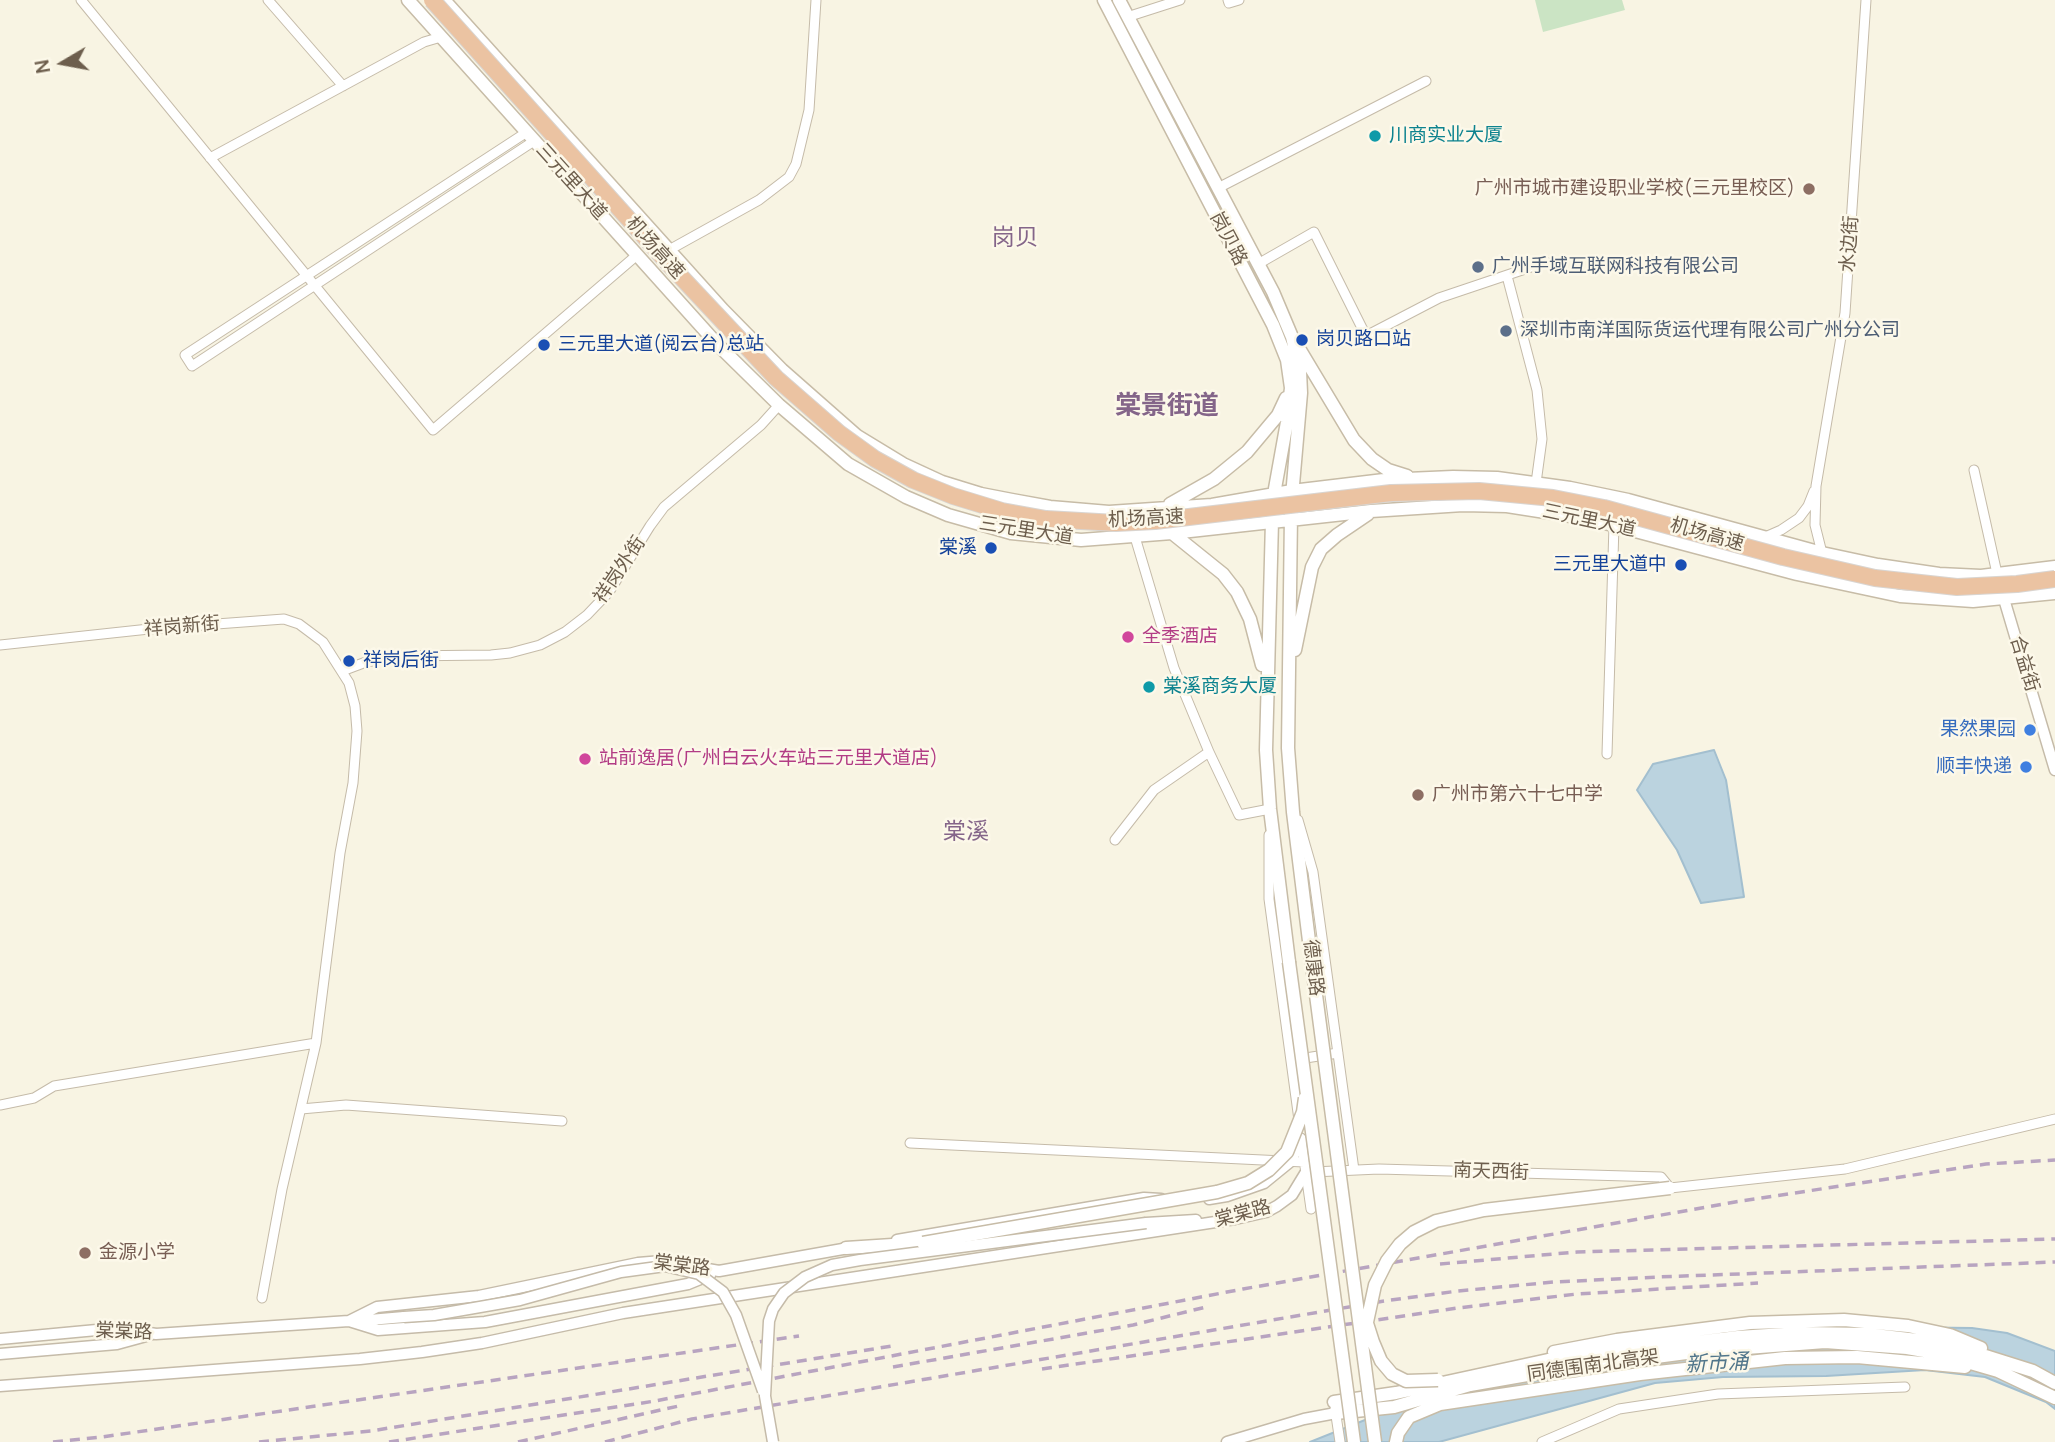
<!DOCTYPE html>
<html>
<head>
<meta charset="utf-8">
<style>
	body { margin:0 }
	#map { position:relative; width:2055px; height:1442px; overflow:hidden; background:#f8f4e3; font-family:Manrope,sans-serif }
	canvas { display:block }
	.north { position:absolute; left:28px; top:28px; width:70px; height:70px; -webkit-text-stroke:5px #fcf8e9; paint-order:stroke; rotate:260deg; font-size:19px; font-weight:700; line-height:28px; text-align:center; color:#6d5e4d }
	.north::after { content:''; display:block; margin:auto; width:24px; height:32px; background:#6d5e4d; clip-path:polygon(50% 0,100% 100%,50% 72%,0 100%) }
</style>
</head>
<body>
<div id="map">
<canvas width="2055" height="1442"></canvas>
<div class="north">N</div>
</div>
<script>
const ctx = document.querySelector('canvas').getContext('2d');
ctx.lineJoin = 'round';
function fill(path, color) {
  ctx.fillStyle = color;
  ctx.fill(path, 'evenodd');
}
function poly(rows) {
  const path = new Path2D();
  for (const r of rows) {
    path.moveTo(r[0], r[1]);
    for (let i = 2; i < r.length; i += 2) path.lineTo(r[i], r[i + 1]);
  }
  return path;
}
function trace(path, color, width, dash) {
  ctx.strokeStyle = color;
  ctx.lineWidth = width;
  ctx.lineCap = dash ? 'butt' : 'round';
  ctx.setLineDash(dash || []);
  ctx.stroke(path);
}
function drawText(font, color, halo, rows, align = 'center') {
  ctx.font = font + ' Manrope,"Noto Sans SC",sans-serif';
  ctx.lineWidth = 5;
  ctx.setLineDash([]);
  ctx.textBaseline = 'middle';
  ctx.strokeStyle = halo;
  ctx.fillStyle = color;
  for (const [text, x, y, turn = 0] of rows) {
    ctx.save();
    ctx.translate(x, y);
    ctx.rotate((+turn || 0) * Math.PI / 180);
    ctx.textAlign = isNaN(turn) ? turn : align;
    if (halo) ctx.strokeText(text, 0, 0);
    ctx.fillText(text, 0, 0);
    ctx.restore();
  }
}
fill(poly([
	[1535,0,1622,0,1625,10,1543,32]
]), '#cbe4c4');
const water = poly([
	[1714,750,1726,780,1744,897,1701,903,1677,850,1637,790,1653,764,1714,750],
	[1889,1327,1972,1328,2007,1333,2055,1351,2055,1409,2046,1402,1985,1377,1925,1370,1826,1376,1723,1377,1655,1383,1439,1442,1310,1442,1390,1410,1599,1362,1889,1327]
]);
fill(water, '#bbd3df');
trace(water, '#a3bfcf', 2);
const minor = poly([
	[81,0,433,430,637,255],
	[268,0,343,86],
	[1228,0,1229,3,1239,0],
	[1127,17,1180,0],
	[527,132,185,355,192,366,534,141],
	[210,158,424,42,441,37],
	[1218,188,1426,81],
	[669,250,759,200,789,177,796,164,809,110,816,0],
	[1258,264,1314,232,1366,336,1439,298,1546,262],
	[1507,276,1537,390,1542,439,1536,483],
	[1974,470,1998,578],
	[1135,537,1174,668,1209,752,1239,815,1270,809,1270,814],
	[1765,537,1781,530,1799,518,1808,506,1814,491],
	[1822,553,1815,525,1816,486,1845,313,1866,0],
	[0,645,149,629,284,619,299,624,323,642,349,683,355,706,357,731,353,783,340,853,316,1043,282,1189,262,1298],
	[342,671,366,662,399,656,491,655,510,653,540,645,565,632,587,615,609,592,650,526,664,507,761,425,779,405],
	[1607,754,1614,525],
	[1298,820,1313,872,1354,1170],
	[1269,835,1269,899,1299,1120],
	[1115,840,1154,790,1209,752],
	[1299,1059,1338,1053],
	[0,1105,34,1098,54,1086,316,1043],
	[301,1109,346,1105,562,1121],
	[1301,1138,1311,1209],
	[910,1143,1304,1162],
	[1313,1172,1379,1169,1661,1177,1670,1188,1845,1169,2055,1119],
	[1335,1409,1340,1442],
	[1542,1442,1619,1409,1718,1394,1905,1387]
]);
const tertiary = poly([
	[2004,599,2055,770],
	[1209,1199,1227,1196,1264,1183,1291,1161,1301,1140],
	[1146,1223,1196,1220],
	[897,1240,1144,1198,1161,1199],
	[349,1321,378,1330,485,1322,688,1284,710,1275],
	[358,1321,404,1317],
	[0,1339,118,1328,156,1334,349,1321,377,1307,479,1296,638,1263,662,1261,719,1271,854,1247],
	[0,1354,117,1344,150,1335],
	[0,1386,360,1359,422,1352,482,1343,623,1313,1235,1219,1266,1212,1277,1206,1292,1195,1306,1172],
	[1227,1442,1304,1419,1336,1413]
]);
const secondary = poly([
	[408,0,718,345,779,405,848,464,906,497,948,515,1011,533,1081,540,1172,533,1371,511,1463,505,1507,506,1590,519,1797,574,1900,596,1973,601,2055,593],
	[444,0,723,310,782,370,857,436,903,464,942,482,981,494,1012,500,1050,507,1109,512,1212,505,1292,491,1384,480,1453,477,1497,478,1570,488,1628,500,1822,553,1878,565,1939,574,1981,576,2055,567],
	[1104,0,1273,325,1287,360,1291,388,1287,422,1274,494,1272,521,1266,750,1270,809,1289,962],
	[1119,0,1273,292,1292,337,1300,371,1301,393,1292,496],
	[1300,350,1354,440,1372,459,1388,470,1407,476],
	[1170,504,1214,479,1247,452,1278,415,1286,398],
	[1291,514,1288,748,1293,812,1311,957],
	[1172,533,1223,574,1237,592,1250,619,1262,665],
	[1295,650,1312,567,1321,549,1337,535,1368,514],
	[846,1248,923,1243],
	[1554,1352,1617,1340,1750,1323,1844,1320,1908,1326,1950,1335,1981,1348],
	[1334,1402,1396,1393,1548,1360,1738,1337,1800,1333,1866,1334,1917,1340,1960,1348,2033,1371,2055,1383],
	[1336,1413,1394,1407,1470,1385,1550,1371,1694,1352,1825,1342,1907,1348,1936,1353,1998,1371,2055,1398],
	[1396,1442,1398,1433,1409,1417,1440,1404,1640,1374,1785,1358,1857,1357,1965,1367]
]);
trace(minor, '#c5bba9', 11);
trace(tertiary, '#c5bba9', 13);
trace(secondary, '#c7bca7', 15);
trace(minor, '#fff', 9);
trace(tertiary, '#fff', 10);
trace(secondary, '#fff', 12);
trace(poly([
	[1440,1264,1577,1252,2055,1239],
	[893,1367,1133,1325,1206,1307],
	[1042,1369,1458,1308,1577,1294,1758,1283],
	[53,1442,102,1437,799,1336],
	[259,1442,371,1431,892,1346],
	[389,1442,655,1401,1243,1289,1735,1202,1986,1164,2055,1160],
	[518,1442,683,1405],
	[605,1442,692,1419,1384,1301,1458,1291,1554,1282,1658,1277,2055,1262]
]), '#b8a4c0', 3.5, [10, 7]);
const tertiaryBridge = poly([
	[404,1317,434,1315,520,1300,621,1272,665,1266,699,1274,723,1292,736,1315,763,1391],
	[773,1442,765,1396,769,1321,773,1309,784,1293,805,1277,832,1265,860,1260,1146,1223]
]);
const secondaryBridge = poly([
	[1311,957,1375,1442],
	[1289,962,1354,1442],
	[923,1243,1217,1192,1248,1183,1269,1170,1287,1152,1303,1112,1305,1098],
	[1365,1317,1373,1342,1381,1361,1392,1374,1406,1381,1438,1380],
	[1367,1322,1375,1285,1387,1261,1400,1244,1414,1232,1436,1221,1484,1210,1670,1188]
]);
const motorwayBridge = poly([
	[432,0,668,263,776,378,839,433,875,459,913,480,953,496,1002,511,1046,519,1116,523,1155,521,1391,493,1479,491,1553,498,1604,508,1783,557,1875,578,1957,587,2017,584,2055,579]
]);
trace(tertiaryBridge, '#c5bba9', 13, []);
trace(secondaryBridge, '#c7bca7', 15, []);
trace(motorwayBridge, '#d9d5d1', 18, []);
trace(tertiaryBridge, '#fff', 10);
trace(secondaryBridge, '#fff', 12);
trace(motorwayBridge, '#ebc3a2', 16);
for (const [x, y, r, color] of [
	[1375,136,7,"#0f9aa8"],
	[1809,189,7,"#8d6e63"],
	[1478,267,7,"#5c6f8a"],
	[1506,331,7,"#5c6f8a"],
	[1302,340,7,"#1a4fb4"],
	[544,345,7,"#1a4fb4"],
	[991,548,7,"#1a4fb4"],
	[1681,565,7,"#1a4fb4"],
	[1128,637,7,"#d1479c"],
	[349,661,7,"#1a4fb4"],
	[1149,687,7,"#0f9aa8"],
	[2030,730,7,"#3f7fe0"],
	[585,759,7,"#d1479c"],
	[2026,767,7,"#3f7fe0"],
	[1418,795,7,"#8d6e63"],
	[85,1253,7,"#8d6e63"]
]) {
  const dot = new Path2D();
  dot.arc(x, y, r, 0, 2 * Math.PI);
  ctx.fillStyle = color;
  ctx.fill(dot);
  trace(dot, '#fcf8e9', 2.5);
}
drawText('19px', '#0d838f', '#fcf8e9', [
	["川商实业大厦",1389,136],
	["棠溪商务大厦",1163,687]
], 'left');
drawText('19px', '#6d5e4d', '#fcf8e9', [
	["三元里大道",571,182,48],
	["岗贝路",1228,239,62],
	["水边街",1850,244,-86],
	["机场高速",655,248,48],
	["机场高速",1146,519,-3],
	["三元里大道",1589,521,12],
	["三元里大道",1026,531,9],
	["机场高速",1707,535,16],
	["祥岗外街",620,570,-56],
	["祥岗新街",182,627,-5],
	["合益街",2024,664,73],
	["德康路",1313,968,83],
	["南天西街",1491,1172,2],
	["棠棠路",1243,1214,-15],
	["棠棠路",682,1266,7],
	["棠棠路",124,1332,2],
	["同德围南北高架",1593,1366,-8]
]);
drawText('19px', '#785e54', '#fcf8e9', [
	["广州市城市建设职业学校(三元里校区)",1795,189,"right"],
	["广州市第六十七中学",1432,795],
	["金源小学",99,1253]
], 'left');
drawText('19px', '#4e5e75', '#fcf8e9', [
	["广州手域互联网科技有限公司",1492,267],
	["深圳市南洋国际货运代理有限公司广州分公司",1520,331]
], 'left');
drawText('19px', '#164399', '#fcf8e9', [
	["岗贝路口站",1316,340],
	["三元里大道(阅云台)总站",558,345],
	["棠溪",977,548,"right"],
	["三元里大道中",1667,565,"right"],
	["祥岗后街",363,661]
], 'left');
drawText('19px', '#b23c85', '#fcf8e9', [
	["全季酒店",1142,637],
	["站前逸居(广州白云火车站三元里大道店)",599,759]
], 'left');
drawText('19px', '#366cbe', '#fcf8e9', [
	["果然果园",2016,730],
	["顺丰快递",2012,767]
], 'right');
drawText('italic 21px', '#51768b', '#fcf8e9', [
	["新市涌",1717,1364,-3]
]);
drawText('23px', '#846589', '#fcf8e9', [
	["岗贝",1015,239],
	["棠溪",966,833]
]);
drawText('bold 26px', '#846589', '#fcf8e9', [
	["棠景街道",1167,407]
]);
</script>
</body>
</html>
